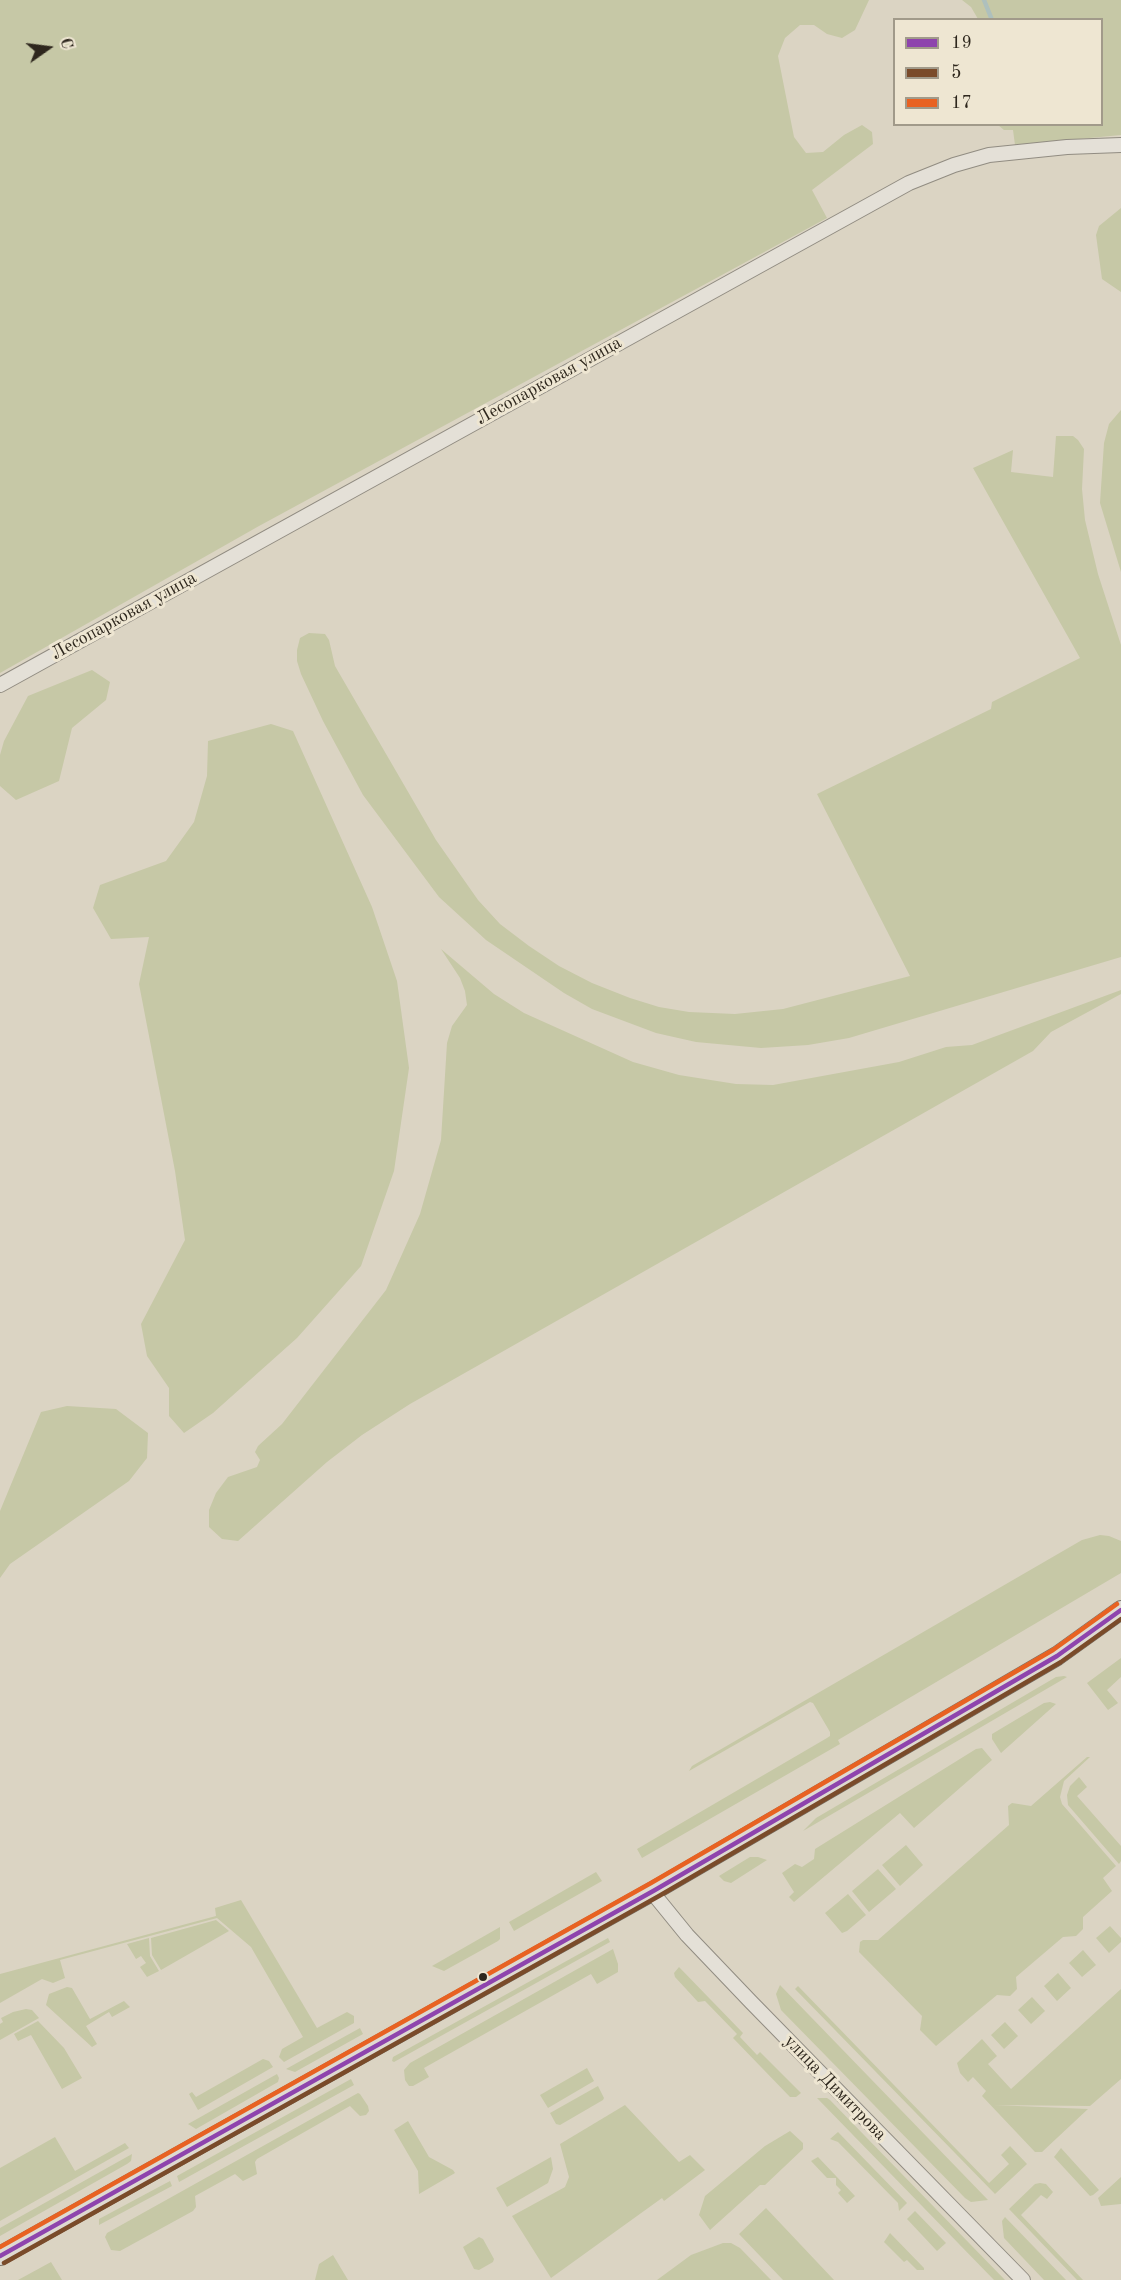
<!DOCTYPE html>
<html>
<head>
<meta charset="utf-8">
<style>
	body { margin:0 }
	#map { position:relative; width:1121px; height:2280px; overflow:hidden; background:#dbd4c3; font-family:"Old Standard TT",serif }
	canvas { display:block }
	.legend { position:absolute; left:893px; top:18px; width:210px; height:108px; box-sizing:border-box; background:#eee6d2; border:2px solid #a19a8a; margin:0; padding:8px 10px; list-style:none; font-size:18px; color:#2e271d }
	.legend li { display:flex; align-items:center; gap:12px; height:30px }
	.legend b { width:30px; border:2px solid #a19a8a }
	.north { position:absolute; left:18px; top:18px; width:60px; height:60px; -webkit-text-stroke:4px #eee6d2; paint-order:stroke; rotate:76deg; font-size:16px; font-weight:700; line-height:24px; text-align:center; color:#2e271d }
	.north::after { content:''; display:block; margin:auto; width:21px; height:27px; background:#2e271d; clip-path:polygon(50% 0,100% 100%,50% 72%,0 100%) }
</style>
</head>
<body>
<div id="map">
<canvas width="1121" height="2280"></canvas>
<ul class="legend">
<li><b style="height:8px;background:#8e44ad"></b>19</li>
<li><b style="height:8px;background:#7a4b2a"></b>5</li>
<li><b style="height:8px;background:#e86222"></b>17</li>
</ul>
<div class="north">С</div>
</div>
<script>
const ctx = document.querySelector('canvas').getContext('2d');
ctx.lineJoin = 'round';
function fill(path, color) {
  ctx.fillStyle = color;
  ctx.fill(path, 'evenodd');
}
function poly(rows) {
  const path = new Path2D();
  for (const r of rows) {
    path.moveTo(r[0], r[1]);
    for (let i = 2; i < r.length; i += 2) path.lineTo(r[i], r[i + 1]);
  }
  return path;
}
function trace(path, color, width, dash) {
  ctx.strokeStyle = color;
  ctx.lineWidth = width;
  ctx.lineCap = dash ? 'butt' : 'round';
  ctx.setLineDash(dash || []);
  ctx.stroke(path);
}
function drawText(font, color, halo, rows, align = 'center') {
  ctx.font = font + ' "Old Standard TT",serif';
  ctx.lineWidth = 6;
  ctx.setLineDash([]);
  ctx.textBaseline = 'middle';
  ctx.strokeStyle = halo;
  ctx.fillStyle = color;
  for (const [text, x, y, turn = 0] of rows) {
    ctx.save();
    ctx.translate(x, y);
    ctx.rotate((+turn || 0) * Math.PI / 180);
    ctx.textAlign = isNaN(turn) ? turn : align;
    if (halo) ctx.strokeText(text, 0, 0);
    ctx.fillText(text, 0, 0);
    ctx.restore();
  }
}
fill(poly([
	[0,0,869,0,855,30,842,38,827,34,814,25,800,25,785,38,778,56,794,137,806,153,823,152,844,135,862,125,872,132,873,144,812,190,827,218,259,526,0,673],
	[962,0,1121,0,1121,135,1015,145,1013,130,1004,130,998,125,1102,124,1102,20,978,19,971,7],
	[1121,208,1121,292,1102,279,1096,235,1099,226],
	[1121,410,1121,572,1100,503,1104,443,1109,424],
	[1056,436,1073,436,1078,440,1084,449,1082,489,1085,520,1098,574,1121,645,1121,957,849,1038,808,1045,761,1048,696,1042,656,1033,592,1009,564,993,486,940,439,897,363,795,323,721,301,674,297,661,297,650,300,638,309,633,325,634,329,640,335,666,436,840,478,900,500,924,529,946,559,966,592,983,630,998,659,1007,689,1012,735,1014,783,1009,910,976,817,794,991,709,992,702,1080,658,973,468,1013,450,1011,472,1053,477],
	[92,670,110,682,106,700,72,728,59,781,16,800,0,786,0,755,4,741,28,696],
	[271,724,293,731,372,907,397,981,409,1068,394,1171,361,1266,297,1338,213,1413,184,1433,169,1416,169,1388,147,1356,141,1324,185,1240,175,1171,139,984,149,937,111,939,93,908,100,885,166,861,194,822,207,776,208,741],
	[441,949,494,994,524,1013,633,1062,679,1075,736,1084,773,1085,899,1062,946,1047,972,1045,1121,990,1121,994,1051,1032,1033,1051,410,1404,362,1435,327,1462,238,1541,222,1539,209,1527,209,1510,216,1493,228,1477,257,1467,260,1460,255,1452,258,1446,282,1424,386,1290,420,1214,441,1140,447,1043,452,1026,467,1005,465,991,460,978],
	[67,1406,116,1409,148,1433,147,1458,129,1481,10,1564,0,1578,0,1511,41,1412],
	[1100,1535,1109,1536,1121,1541,1121,1573,838,1740,840,1744,642,1858,637,1849,827,1738,830,1736,830,1732,813,1703,810,1702,689,1771,692,1766,1082,1540],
	[1121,1658,1121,1677,1107,1690,1118,1703,1108,1710,1087,1683],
	[1064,1676,1067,1677,803,1831,816,1818,1056,1677],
	[1050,1702,1056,1704,1001,1753,992,1739,992,1734,1044,1703],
	[982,1748,992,1760,914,1828,900,1813,794,1902,789,1897,794,1892,782,1873,795,1864,802,1867,814,1859,815,1849,976,1749],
	[1087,1757,1090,1757,1064,1781,1060,1797,1062,1804,1116,1866,1103,1878,1112,1891,1083,1917,1083,1929,1076,1936,1063,1937,1016,1977,1017,1989,1010,1996,997,1995,936,2046,920,2030,922,2016,859,1952,860,1942,863,1940,878,1940,1009,1825,1008,1806,1012,1803,1031,1806],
	[1079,1777,1087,1787,1077,1796,1121,1846,1121,1861,1119,1864,1068,1805,1067,1795,1070,1786],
	[906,1845,923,1865,900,1886,882,1865],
	[750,1857,758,1857,767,1860,731,1883,724,1881,719,1876],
	[878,1869,896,1889,869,1912,852,1891],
	[596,1872,602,1881,514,1931,509,1922],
	[848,1894,866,1915,847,1931,842,1933,825,1913],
	[241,1900,317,2028,347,2012,354,2016,354,2023,284,2062,279,2057,282,2049,303,2037,251,1947,217,1918,60,1960,65,1978,53,1983,42,1979,0,2003,0,1974,216,1916,215,1908],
	[216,1920,229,1931,161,1970,152,1955,151,1938],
	[1110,1926,1121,1938,1121,1942,1109,1953,1096,1938],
	[500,1927,500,1939,498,1941,444,1971,432,1966],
	[149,1938,150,1956,159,1971,147,1977,140,1967,146,1963,141,1956,136,1959,127,1944],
	[608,1938,610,1942,394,2062,392,2061,393,2057],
	[613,1949,618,1964,618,1972,597,1984,591,1974,424,2068,429,2077,413,2086,409,2086,405,2080,404,2070,410,2063],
	[1083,1950,1096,1965,1082,1977,1069,1963],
	[679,1967,743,2033,740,2037,757,2055,760,2052,801,2093,796,2097,790,2097,733,2038,737,2034,705,2001,698,2002,675,1977,674,1973],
	[1058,1973,1071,1988,1057,2001,1044,1986],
	[780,1985,988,2200,971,2202,965,2198,781,2010,776,1994],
	[798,1986,989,2183,1009,2164,1001,2155,1010,2146,1027,2164,995,2194,795,1989],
	[67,1987,72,1988,90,2019,124,2001,130,2007,112,2017,109,2012,86,2026,97,2044,92,2047,46,2005,49,1994],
	[1121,1989,1121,2079,1090,2106,994,2105,1088,2109,1042,2152,1035,2152,982,2096,986,2091,973,2077,968,2082,960,2073,957,2063,982,2039,997,2056,988,2064,1011,2089],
	[1032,1997,1045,2011,1031,2024,1018,2010],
	[26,2009,32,2010,39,2018,0,2040,0,2024,3,2022,1,2018,13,2012],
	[38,2021,64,2048,82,2078,62,2089,31,2035,18,2041,14,2034],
	[1005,2022,1018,2036,1004,2049,991,2035],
	[360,2028,363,2034,295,2072,286,2069],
	[263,2059,269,2061,273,2067,198,2110,189,2094,192,2092,196,2097],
	[587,2068,594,2081,548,2108,540,2095],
	[277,2074,279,2078,278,2082,196,2129,188,2124],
	[351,2079,354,2085,179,2182,177,2176],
	[598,2086,604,2098,603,2100,560,2125,556,2124,550,2113],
	[358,2093,360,2094,368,2106,369,2111,366,2115,360,2116,350,2106,257,2159,255,2162,257,2174,243,2181,235,2174,195,2196,196,2207,193,2211,120,2251,111,2250,105,2237,107,2233],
	[817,2098,827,2098,830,2100,1005,2280,994,2280],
	[625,2105,679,2162,690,2155,705,2170,664,2201,662,2198,551,2278,512,2216,565,2187,569,2177,560,2144],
	[408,2121,429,2157,453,2170,455,2173,419,2194,418,2171,394,2130],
	[790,2131,803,2143,803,2149,765,2185,760,2185,710,2230,699,2215,705,2196,765,2146],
	[838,2132,907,2203,899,2211,898,2203,838,2142,830,2139],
	[55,2137,75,2171,125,2143,129,2148,0,2221,0,2168],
	[1061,2148,1099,2190,1093,2195,1090,2196,1054,2157],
	[132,2154,131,2161,127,2164,0,2236,0,2228],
	[551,2157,553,2169,548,2183,507,2207,496,2188],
	[818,2157,855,2196,847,2203,838,2193,841,2190,836,2185,836,2178,827,2178,811,2161],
	[1121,2177,1121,2204,1101,2206,1098,2198],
	[170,2181,172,2186,99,2225,99,2219],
	[1040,2183,1046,2184,1053,2192,1047,2199,1041,2195,1021,2215,1083,2280,1077,2280,1009,2209,1035,2184],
	[766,2208,834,2280,783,2280,739,2234],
	[915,2211,946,2243,937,2251,907,2219],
	[1005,2217,1066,2280,1044,2280,1004,2238,1002,2221],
	[890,2233,924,2268,924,2270,917,2270,907,2260,904,2262,884,2242],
	[479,2237,483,2239,494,2259,493,2262,479,2270,474,2269,463,2247],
	[723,2243,731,2243,740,2248,771,2280,657,2280,691,2255],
	[333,2255,348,2280,315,2280,319,2264],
	[51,2262,62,2280,18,2280]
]), '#c6c8a6');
trace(poly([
	[984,0,992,20]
]), '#aec0bd', 4.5);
const tertiary = poly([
	[0,685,909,183,954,165,989,155,1067,147,1121,145],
	[652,1892,687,1935,751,2002,1023,2280]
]);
const primary = poly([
	[0,2256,655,1890,1057,1656,1121,1610]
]);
trace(tertiary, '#918c82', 16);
trace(primary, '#79746b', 20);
trace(tertiary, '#e4e0d7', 14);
trace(primary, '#dedad1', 18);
trace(poly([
	[0,2256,655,1890,1057,1656,1121,1610]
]), '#8e44ad', 4.5);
trace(poly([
	[4,2263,659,1896,1061,1662,1121,1619]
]), '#7a4b2a', 4.5);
trace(poly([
	[0,2247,651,1883,1053,1650,1117,1604]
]), '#e86222', 4.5);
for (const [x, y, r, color] of [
	[483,1977,5,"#2e271d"]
]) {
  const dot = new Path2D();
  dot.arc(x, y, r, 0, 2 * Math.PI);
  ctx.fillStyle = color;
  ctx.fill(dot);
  trace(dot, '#eee6d2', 2);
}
drawText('18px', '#2e271d', '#eee6d2', [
	["Лесопарковая улица",549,381,-29],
	["Лесопарковая улица",124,616,-29],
	["улица Димитрова",835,2088,46]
]);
</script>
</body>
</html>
